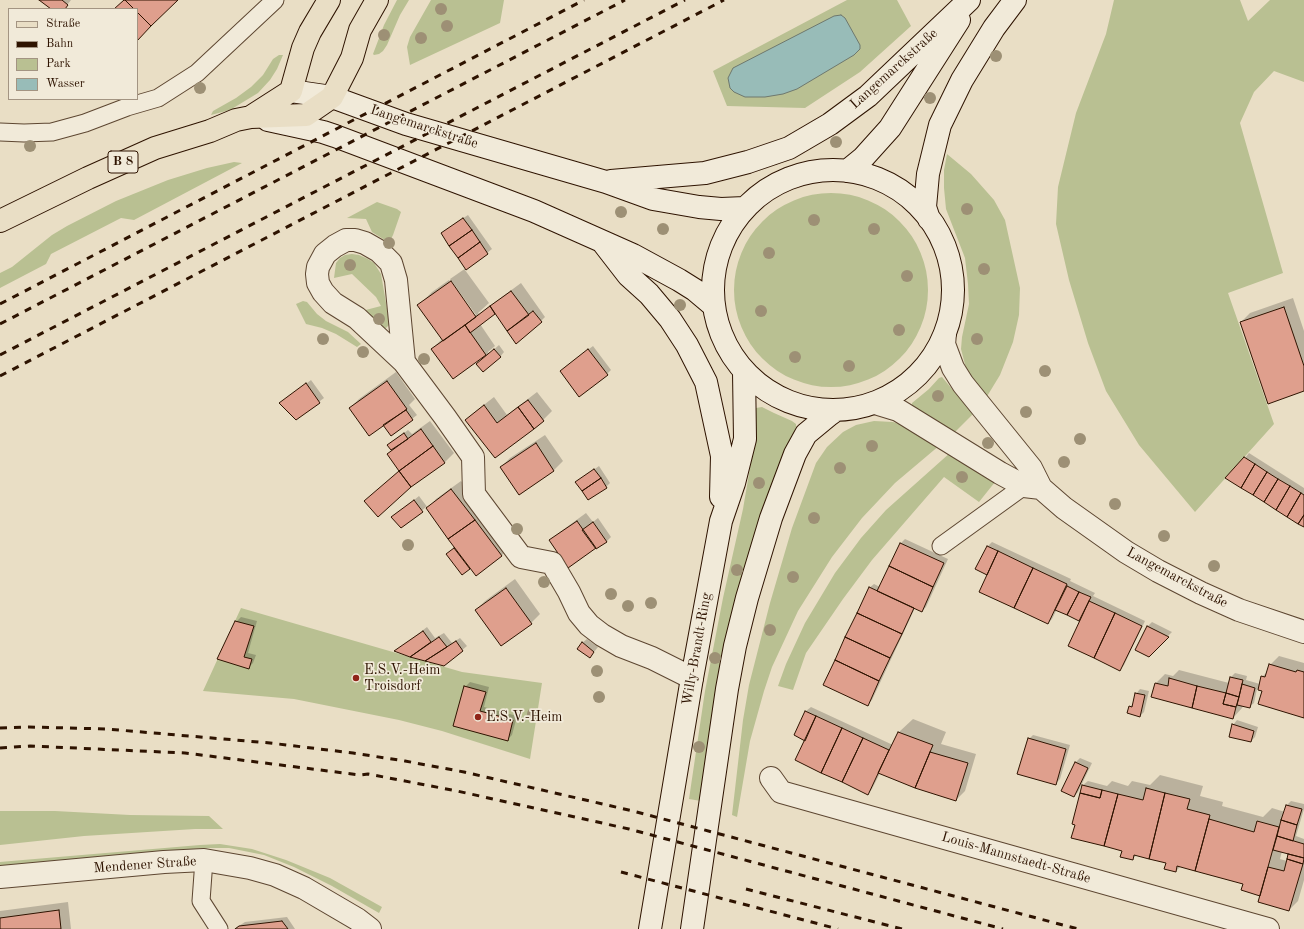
<!DOCTYPE html>
<html>
<head>
<meta charset="utf-8">
<style>
	body { margin:0 }
	#map { position:relative; width:1304px; height:929px; overflow:hidden; background:#e9dec5; font-family:"Old Standard TT",serif }
	canvas { display:block }
	.legend { position:absolute; left:8px; top:8px; width:130px; height:92px; box-sizing:border-box; background:#f1ead9; border:1px solid #a39482; margin:0; padding:5px 7px; list-style:none; font-size:12px; color:#2e1300 }
	.legend li { display:flex; align-items:center; gap:8px; height:20px }
	.legend b { width:20px; border:1px solid #a39482 }
</style>
</head>
<body>
<div id="map">
<canvas width="1304" height="929"></canvas>
<ul class="legend">
<li><b style="height:5px;background:#e9dec5"></b>Straße</li>
<li><b style="height:5px;background:#2e1300"></b>Bahn</li>
<li><b style="height:11px;background:#b9c092"></b>Park</li>
<li><b style="height:11px;background:#98bcb8"></b>Wasser</li>
</ul>
</div>
<script>
const ctx = document.querySelector('canvas').getContext('2d');
ctx.lineJoin = 'round';
function fill(path, color) {
  ctx.fillStyle = color;
  ctx.fill(path, 'evenodd');
}
function poly(rows) {
  const path = new Path2D();
  for (const r of rows) {
    if (r.length === 3) {
      path.moveTo(r[0] + r[2], r[1]);
      path.arc(r[0], r[1], r[2], 0, 2 * Math.PI);
      continue;
    }
    path.moveTo(r[0], r[1]);
    for (let i = 2; i < r.length; i += 2) path.lineTo(r[i], r[i + 1]);
  }
  return path;
}
function trace(path, color, width, dash) {
  ctx.strokeStyle = color;
  ctx.lineWidth = width;
  ctx.lineCap = dash ? 'butt' : 'round';
  ctx.setLineDash(dash || []);
  ctx.stroke(path);
}
function drawText(font, color, halo, rows, align = 'center') {
  ctx.font = font + ' "Old Standard TT",serif';
  ctx.lineWidth = 3.5;
  ctx.setLineDash([]);
  ctx.textBaseline = 'middle';
  ctx.strokeStyle = halo;
  ctx.fillStyle = color;
  for (const [text, x, y, turn = 0] of rows) {
    ctx.save();
    ctx.translate(x, y);
    ctx.rotate((+turn || 0) * Math.PI / 180);
    ctx.textAlign = isNaN(turn) ? turn : align;
    if (halo) ctx.strokeText(text, 0, 0);
    ctx.fillText(text, 0, 0);
    ctx.restore();
  }
}
fill(poly([
	[397,0,409,0,400,15,387,45,383,51,379,54,374,55,373,54,384,25],
	[431,0,504,0,500,23,410,65,407,47,410,37],
	[847,0,897,0,911,26,860,72,805,108,727,106,713,71],
	[1114,0,1240,0,1248,21,1270,0,1304,0,1304,82,1274,71,1254,92,1240,123,1283,273,1228,293,1274,424,1195,512,1139,445,1106,391,1088,343,1069,280,1056,224,1058,187,1076,113,1106,34],
	[279,55,283,55,277,69,270,80,258,93,230,110,211,115,213,111,236,98,251,87,263,75,273,59],
	[947,154,971,174,994,200,1005,220,1020,288,1019,315,1013,342,1000,375,986,398,968,376,961,349,962,337,969,304,968,284,965,258,946,209,944,188,944,170],
	[234,162,242,163,134,220,121,218,51,254,46,264,0,288,0,273,12,267,52,235,67,226,116,201,168,180,207,168],
	[831,290,97],
	[377,202,397,209,401,212,393,235,390,241,388,242,372,232,366,219,347,218],
	[352,254,359,255,368,259,374,263,381,274,389,320,389,325,385,329,383,329,358,312,381,306,376,297,352,274,334,278,336,263,340,258,345,255],
	[303,301,307,302,317,314,326,321,348,332,361,344,357,347,336,334,322,328,306,324,296,304],
	[942,377,973,414,954,433,912,407,912,403,929,389,939,378],
	[762,407,774,413,792,421,796,424,796,427,789,444,701,801,689,799,705,691,723,598,743,509,754,444,756,408],
	[874,421,893,422,910,428,940,445,895,483,862,518,832,557,798,611,772,667,764,691,750,741,737,817,732,815,743,720,749,685,770,603,792,528,816,463,827,447,843,432,856,425],
	[951,452,995,482,979,502,944,477,872,560,843,599,806,653,793,690,778,686,786,664,805,623,835,573,861,538,886,510],
	[241,608,462,672,542,683,530,759,442,731,399,720,294,699,203,691],
	[0,811,55,811,130,815,209,816,223,829,195,829,84,836,0,845],
	[220,844,252,849,286,860,330,878,382,907,379,913,332,886,294,867,264,855,229,848,208,848,162,851,0,866,0,862,23,860,200,845]
]), '#b9c092');
const water = poly([
	[841,15,845,18,860,45,860,49,854,55,797,89,783,94,765,97,745,97,734,92,730,88,728,78,733,68,834,16,841,15]
]);
fill(water, '#98bcb8');
trace(water, '#6e786e', 1);
fill(poly([
	[41,0,71,0,64,9,53,9],
	[468,215,492,249,465,270,489,303,478,313,479,314,521,283,545,317,541,321,495,313,480,324,495,346,488,352,489,354,499,345,504,352,500,357,477,364,483,358,482,357,432,349,442,339,419,305,432,292,449,280,474,315,476,315,450,279,466,268,442,233,447,229],
	[1293,298,1304,331,1304,390,1241,322,1250,313],
	[593,346,611,370,607,374,565,367],
	[396,372,415,399,409,405,417,415,391,435,384,424,350,408,359,399],
	[311,380,324,398,296,419,281,403],
	[537,392,552,411,543,420,495,457,467,420,476,411,494,397,507,415],
	[430,421,454,453,445,462,411,486,388,454,392,450,389,445,408,430,412,434],
	[545,435,563,461,554,470,519,494,501,467,510,458],
	[1249,453,1304,488,1304,526,1245,458],
	[599,466,610,483,606,487,577,482],
	[461,481,510,547,501,556,470,567,462,574,448,554,455,547,426,507,402,527,393,517,419,496,428,508,436,499],
	[586,513,593,522,598,518,611,537,607,541,597,548,551,541,560,532],
	[905,539,948,559,926,607,922,611,915,608,872,700,868,704,869,588,874,584,880,587,901,543],
	[992,542,1071,579,1070,581,1095,593,1093,596,1145,621,1124,665,1120,670,1081,620,1057,609,1052,619,1048,623,988,575,977,569,988,546],
	[515,579,540,614,531,623,476,610,485,601],
	[241,617,257,621,248,653,256,655,253,663,249,667,219,658,236,622],
	[1152,622,1172,632,1148,656,1136,650,1148,626],
	[427,627,435,638,444,633,452,643,460,638,467,646,444,665,396,651],
	[587,639,598,647,594,652,582,643],
	[1279,656,1304,663,1304,717,1263,691,1257,689,1254,703,1249,707,1243,706,1242,708,1233,718,1152,697,1156,683,1165,674,1173,676,1179,670,1229,683,1231,677,1235,673,1247,676,1246,680,1260,684,1262,677,1269,670,1270,665],
	[470,682,489,687,484,707,517,716,512,735,507,740,455,725,465,687],
	[1140,689,1149,691,1144,712,1140,716,1130,707,1134,703,1136,694],
	[811,707,893,745,899,732,913,719,946,732,941,744,976,754,965,791,956,800,880,773,872,789,868,794,806,740,795,735,806,711],
	[1237,720,1258,727,1255,737,1251,741,1233,725],
	[1033,735,1070,745,1060,779,1055,784,1029,739],
	[1080,758,1092,763,1078,792,1074,796,1062,790,1076,762],
	[1160,775,1203,786,1200,796,1223,802,1222,806,1263,817,1272,808,1285,812,1287,805,1291,801,1304,804,1304,809,1296,836,1304,839,1304,880,1298,901,1289,910,1261,895,1244,883,1181,866,1176,871,1167,862,1137,855,1132,859,1123,850,1073,823,1083,785,1088,781,1107,786,1112,781,1128,786,1132,781,1150,785],
	[1282,851,1290,853,1287,861,1280,859],
	[68,902,71,929,0,929,0,911],
	[287,917,295,929,234,929,245,922]
]), '#0003');
const building = poly([
	[39,0,62,0,68,5,65,9,51,9,39,0],
	[124,0,125,0,134,9,114,9,124,0],
	[125,0,178,0,151,26,137,12,137,9,134,9,125,0],
	[137,12,151,26,137,41,137,12],
	[463,218,472,230,449,246,441,233,463,218],
	[472,230,480,242,458,258,449,246,472,230],
	[480,242,488,254,466,270,458,258,480,242],
	[451,281,476,317,443,341,417,305,451,281],
	[511,291,529,315,507,331,490,306,511,291],
	[490,306,495,314,470,333,465,325,490,306],
	[1284,307,1304,366,1304,391,1268,404,1240,322,1284,307],
	[533,311,542,322,516,344,507,331,533,311],
	[465,325,486,355,453,379,431,349,465,325],
	[494,349,501,357,483,372,476,364,494,349],
	[588,349,608,375,579,397,560,371,588,349],
	[387,381,407,409,369,436,349,408,387,381],
	[306,383,320,403,296,420,279,403,306,383],
	[528,400,544,421,534,429,518,407,528,400],
	[484,405,497,423,518,407,534,429,495,458,465,420,484,405],
	[406,410,413,420,391,436,383,425,406,410],
	[421,429,433,446,399,471,387,454,421,429],
	[404,433,408,439,391,450,387,445,404,433],
	[536,443,554,471,519,495,500,467,536,443],
	[433,446,445,463,411,487,399,471,433,446],
	[1244,457,1255,464,1241,488,1225,478,1244,457],
	[1255,464,1267,472,1253,495,1241,488,1255,464],
	[594,469,601,478,582,491,575,482,594,469],
	[399,471,411,487,378,517,364,501,399,471],
	[1267,472,1278,479,1264,502,1253,495,1267,472],
	[601,478,607,488,588,500,582,491,601,478],
	[1278,479,1290,486,1276,510,1264,502,1278,479],
	[1290,486,1301,493,1287,517,1276,510,1290,486],
	[451,489,475,520,448,539,426,508,451,489],
	[1301,493,1304,495,1304,515,1298,524,1287,517,1301,493],
	[414,500,423,512,401,528,391,517,414,500],
	[1304,515,1304,527,1298,524,1304,515],
	[475,520,502,556,476,576,448,539,475,520],
	[577,521,596,548,568,568,549,540,577,521],
	[593,522,607,542,596,549,582,530,593,522],
	[900,543,944,563,933,587,889,566,900,543],
	[987,546,998,551,987,575,975,569,987,546],
	[454,548,470,569,462,575,446,554,454,548],
	[998,551,1033,568,1014,608,979,592,998,551],
	[889,566,933,587,922,612,877,591,889,566],
	[1033,568,1067,584,1048,624,1014,608,1033,568],
	[1067,586,1079,592,1067,615,1055,610,1067,586],
	[869,587,914,608,902,634,857,613,869,587],
	[506,588,532,624,501,646,475,610,506,588],
	[1079,592,1091,597,1079,621,1067,615,1079,592],
	[1089,601,1115,613,1094,658,1068,646,1089,601],
	[857,613,902,634,890,658,845,637,857,613],
	[1115,613,1142,626,1120,671,1094,658,1115,613],
	[235,621,254,626,244,657,252,659,249,669,217,659,235,621],
	[1147,626,1169,637,1149,657,1135,650,1147,626],
	[423,631,431,642,410,657,394,651,423,631],
	[439,637,447,647,425,661,410,657,439,637],
	[845,637,890,658,879,681,835,660,845,637],
	[456,641,463,651,444,666,425,661,456,641],
	[582,642,594,652,590,658,577,649,582,642],
	[835,660,879,681,868,706,823,685,835,660],
	[1269,664,1296,672,1297,670,1304,672,1304,718,1258,704,1262,691,1258,690,1261,676,1265,677,1269,664],
	[1230,677,1243,680,1239,697,1226,693,1230,677],
	[1169,678,1197,686,1192,708,1151,697,1155,683,1168,686,1169,678],
	[1242,684,1255,688,1250,708,1237,705,1242,684],
	[464,686,486,692,480,711,513,720,508,741,453,726,464,686],
	[1197,686,1226,693,1223,704,1236,707,1233,719,1192,708,1197,686],
	[1135,693,1145,695,1140,717,1127,713,1129,706,1132,707,1135,693],
	[1226,693,1239,697,1236,707,1223,704,1226,693],
	[805,711,816,716,805,741,794,735,805,711],
	[816,716,842,728,821,773,795,760,816,716],
	[1232,724,1254,731,1251,742,1229,737,1232,724],
	[842,728,863,738,842,782,821,773,842,728],
	[898,732,933,745,915,788,878,773,898,732],
	[863,738,889,750,868,795,842,782,863,738],
	[1028,738,1066,749,1056,785,1017,774,1028,738],
	[930,752,968,763,956,801,915,788,930,752],
	[1075,762,1088,768,1074,797,1061,791,1075,762],
	[1082,785,1102,790,1100,798,1080,793,1082,785],
	[1146,788,1165,793,1149,859,1134,855,1133,860,1120,857,1122,851,1104,846,1118,794,1143,800,1146,788],
	[1102,790,1118,794,1104,846,1071,838,1075,825,1072,824,1080,793,1100,798,1102,790],
	[1165,793,1190,799,1187,809,1210,815,1195,871,1177,866,1176,872,1164,869,1166,863,1149,859,1165,793],
	[1286,805,1302,809,1297,825,1281,820,1286,805],
	[1209,819,1254,832,1257,821,1279,827,1260,896,1241,890,1243,884,1195,871,1209,819],
	[1281,820,1297,825,1293,841,1277,836,1281,820],
	[1277,836,1304,844,1304,858,1273,850,1277,836],
	[1288,854,1304,858,1303,864,1287,859,1288,854],
	[1287,859,1303,864,1289,911,1258,902,1268,867,1284,871,1287,859],
	[59,910,61,929,0,929,0,918,59,910],
	[282,921,288,929,235,929,239,926,282,921]
]);
fill(building, '#df9f8d');
trace(building, '#2e1300', 1);
const service = poly([
	[0,132,24,133,52,132,85,123,127,107,158,98,197,73,275,0],
	[941,546,1024,486],
	[204,860,201,901,219,929]
]);
const minor = poly([
	[945,334,944,344,953,368,963,384,1031,468,1041,488,1064,508,1126,552,1158,571,1201,593,1239,610,1304,632],
	[404,362,396,280,391,263,379,251,365,243,355,240,346,240,335,246,325,254,318,267,317,274,318,283,323,292,333,303,357,318,404,362,445,417,473,457,474,494,521,557,552,563,569,592,579,613,589,625,602,635,621,646,652,658,692,678],
	[875,403,898,410,1000,473,1024,486,1041,488],
	[771,778,781,792,1268,929],
	[0,877,164,862,204,860,250,868,275,875,304,888,357,919,370,929]
]);
const secondary = poly([
	[291,91,332,97,406,124,606,182,653,199,699,207,721,209,745,208],
	[268,120,323,132,335,136,534,211,633,255,679,280,695,290,714,306],
	[833,290,120],
	[847,171,863,158,890,128,959,20],
	[611,181,705,173,748,162,789,148,830,124,868,96,969,0],
	[929,219,925,207,928,174,940,125,962,80,994,28,1015,0],
	[604,244,628,275,649,294,670,319,687,345,706,382,722,456,721,497],
	[650,929,692,678,721,521,734,483,745,439,744,372],
	[692,929,727,689,735,646,747,598,771,518,795,454,806,434,829,415,836,410]
]);
const primary = poly([
	[252,116,291,91,303,48,310,32,329,0],
	[0,221,88,178,155,148,210,131,236,120,251,117,306,115,332,97,352,58,360,30,377,0]
]);
trace(service, '#5d4631', 19);
trace(minor, '#5d4631', 24);
trace(secondary, '#2e1300', 24);
trace(primary, '#2e1300', 24);
trace(service, '#f1ead9', 17);
trace(minor, '#f1ead9', 22);
trace(secondary, '#f1ead9', 22);
trace(primary, '#e9dec5', 22);
trace(poly([
	[0,304,584,0],
	[0,324,625,0],
	[0,355,685,0],
	[0,376,724,0],
	[0,728,29,727,107,729,270,743,353,753,405,761,464,772,633,811,1078,929],
	[0,748,30,746,185,753,360,775,368,774,457,791,629,829,1003,929],
	[621,872,838,929],
	[746,889,902,929]
]), '#2e1300', 3, [7, 7]);
ctx.fillStyle = '#9d9075';
for (const [x, y] of [
	[441,9],
	[447,26],
	[384,35],
	[421,38],
	[996,56],
	[200,88],
	[930,98],
	[836,142],
	[30,146],
	[967,209],
	[621,212],
	[814,220],
	[663,229],
	[874,229],
	[389,243],
	[769,253],
	[350,265],
	[984,269],
	[907,276],
	[680,305],
	[761,311],
	[379,319],
	[899,330],
	[323,339],
	[977,339],
	[363,352],
	[795,357],
	[424,359],
	[849,366],
	[1045,371],
	[938,396],
	[1026,412],
	[1080,439],
	[988,443],
	[872,446],
	[1064,462],
	[840,468],
	[962,477],
	[759,483],
	[1115,504],
	[814,518],
	[517,529],
	[1164,536],
	[408,545],
	[1214,566],
	[737,570],
	[793,577],
	[544,582],
	[611,594],
	[651,603],
	[628,606],
	[770,630],
	[715,658],
	[597,671],
	[599,697],
	[533,714],
	[699,747]
]) {
  ctx.beginPath();
  ctx.arc(x, y, 6, 0, 2 * Math.PI);
  ctx.fill();
}
for (const [x, y, r, color] of [
	[356,678,4,"#8f2418"],
	[478,717,4,"#8f2418"]
]) {
  const dot = new Path2D();
  dot.arc(x, y, r, 0, 2 * Math.PI);
  ctx.fillStyle = color;
  ctx.fill(dot);
  trace(dot, '#f1ead9', 1.5);
}
for (const [x, y, w] of [
	[123,162,30]
]) {
  const box = new Path2D();
  box.roundRect(x - w / 2, y - 11, w, 22, 3);
  ctx.fillStyle = '#f1ead9';
  ctx.fill(box);
  trace(box, '#2e1300', 1);
}
drawText('bold 13px', '#2e1300', null, [
	["B 8",123,162]
]);
drawText('14px', '#2e1300', '#f1ead9', [
	["Langemarckstraße",894,69,-42],
	["Langemarckstraße",424,127,18],
	["Langemarckstraße",1177,578,28],
	["Willy-Brandt-Ring",697,649,-80],
	["Louis-Mannstaedt-Straße",1016,858,16],
	["Mendener Straße",145,865,-4]
]);
drawText('14px', '#2e1300', '#f1ead9', [
	["E.S.V.-Heim",364,670],
	["Troisdorf",364,686],
	["E.S.V.-Heim",486,717]
], 'left');
</script>
</body>
</html>
